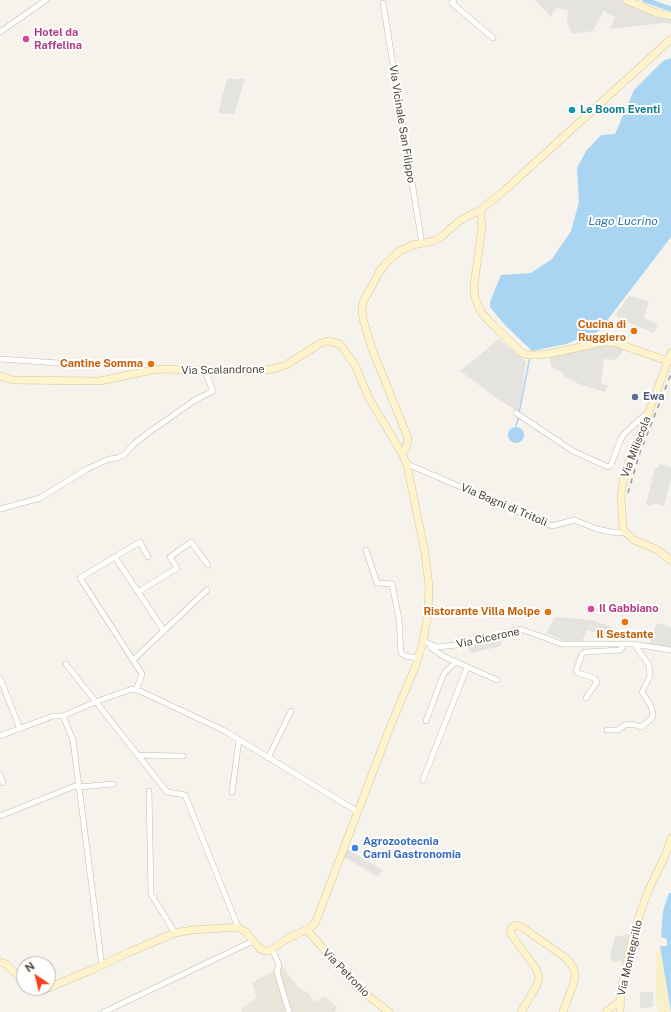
<!DOCTYPE html>
<html>
<head>
<meta charset="utf-8">
<style>
	body { margin:0 }
	#map { position:relative; width:671px; height:1012px; overflow:hidden; background:#f6f3ec; font-family:"Public Sans",sans-serif }
	canvas { display:block }
	.north { position:absolute; left:16px; top:956px; width:40px; height:40px; box-sizing:border-box; background:#fff; border:1px solid #b7b4b0; border-radius:50%; rotate:325deg; font-size:11px; font-weight:700; line-height:16px; text-align:center; color:#4b4439 }
	.north::after { content:''; display:block; margin:auto; width:14px; height:18px; background:#fc3f1d; clip-path:polygon(50% 0,100% 100%,50% 72%,0 100%) }
</style>
</head>
<body>
<div id="map">
<canvas width="671" height="1012"></canvas>
<div class="north">N</div>
</div>
<script>
const ctx = document.querySelector('canvas').getContext('2d');
ctx.lineJoin = 'round';
function fill(path, color) {
  ctx.fillStyle = color;
  ctx.fill(path, 'evenodd');
}
function poly(rows) {
  const path = new Path2D();
  for (const r of rows) {
    if (r.length === 3) {
      path.moveTo(r[0] + r[2], r[1]);
      path.arc(r[0], r[1], r[2], 0, 2 * Math.PI);
      continue;
    }
    path.moveTo(r[0], r[1]);
    for (let i = 2; i < r.length; i += 2) path.lineTo(r[i], r[i + 1]);
  }
  return path;
}
function trace(path, color, width, dash) {
  ctx.strokeStyle = color;
  ctx.lineWidth = width;
  ctx.lineCap = dash ? 'butt' : 'round';
  ctx.setLineDash(dash || []);
  ctx.stroke(path);
}
function drawText(font, color, halo, rows, align = 'center') {
  ctx.font = font + ' "Public Sans",sans-serif';
  ctx.lineWidth = 4;
  ctx.setLineDash([]);
  ctx.textBaseline = 'middle';
  ctx.strokeStyle = halo;
  ctx.fillStyle = color;
  for (const [text, x, y, turn = 0] of rows) {
    ctx.save();
    ctx.translate(x, y);
    ctx.rotate((+turn || 0) * Math.PI / 180);
    ctx.textAlign = isNaN(turn) ? turn : align;
    if (halo) ctx.strokeText(text, 0, 0);
    ctx.fillText(text, 0, 0);
    ctx.restore();
  }
}
fill(poly([
	[282,966,299,988,308,993,314,1002,325,996,338,1008,334,1012,242,1012,240,1010,257,997,252,983]
]), '#eae5da');
fill(poly([
	[660,946,670,1000,670,1012,659,1012,656,1002,656,953]
]), '#f9efc9');
fill(poly([
	[535,0,620,0,653,15,671,19,671,24,664,23,610,29,615,17,603,11,593,31,572,34,567,22,568,10,556,8,551,17],
	[227,79,245,79,234,114,218,113],
	[629,296,649,301,644,318,658,324,654,333,619,319,617,316,616,314],
	[499,339,526,362,519,412,498,399,460,371],
	[603,345,623,347,622,353,615,360,604,359,601,383,608,386,605,392,579,384,565,377,562,373,551,366,550,357],
	[660,464,671,467,671,478,664,506,653,503,652,506,646,504,655,468,658,468],
	[555,617,592,620,612,627,608,638,588,630,592,621,582,641,577,642,565,641,546,633],
	[657,623,671,627,671,648,649,645],
	[506,636,507,638,502,641,502,645,498,647,470,653,468,646],
	[347,849,383,870,378,877,344,857],
	[629,934,623,961,614,962,610,956,615,937],
	[640,992,653,992,653,1007,640,1008]
]), '#e5e3e0');
fill(poly([
	[671,58,671,237,599,331,566,344,532,351,504,324,490,307,490,302,501,275,531,273,552,259,571,231,579,202,577,168,586,151,601,135,615,134,634,90,663,61],
	[516,435,8],
	[669,893,671,893,671,1012,660,946,667,946,667,939,661,937,663,911]
]), '#a9d4f2');
trace(poly([
	[519,413,530,357],
	[516,426,519,416]
]), '#a9d4f2', 1.5);
trace(poly([
	[645,0,671,9]
]), '#a9d4f2', 5);
const street = poly([
	[454,0,452,3,493,38],
	[383,3,422,244],
	[0,32,46,0],
	[0,359,58,363],
	[516,413,573,451,608,467,611,465,620,441,624,434,648,412],
	[407,465,412,466,552,526,574,520,597,529,607,531,618,533,625,532],
	[0,509,40,498,87,469,109,459,118,458,125,454,135,443,148,433,195,400,213,391,205,371],
	[366,550,377,583,392,584,399,619,401,653,405,656,418,658],
	[115,557,164,631],
	[138,592,177,568,170,557,191,542,208,565],
	[423,641,437,647,467,644,520,629,543,637,561,644,633,644,671,650],
	[430,644,431,648,445,657,497,680],
	[133,660,207,590],
	[66,664,167,792,185,795,238,927],
	[0,678,20,729],
	[136,690,142,674,80,578,140,542,148,557],
	[586,698,597,682,594,678,578,673,576,671,582,654,585,652,621,650,623,644],
	[426,721,442,678,445,672,456,662],
	[607,730,618,730,625,725,632,724,641,727,651,719,653,715,651,706,642,692,650,676,649,665,635,645],
	[0,736,53,716,63,716],
	[138,755,183,756],
	[268,758,291,711],
	[0,774,3,783],
	[423,780,467,667],
	[149,791,151,894,175,933],
	[232,792,239,740],
	[0,816,75,786,79,787,113,784],
	[272,949,279,965,277,972,289,1012],
	[102,966,73,740,63,716,95,702,132,689,140,691,225,731,358,812],
	[104,1012,253,941]
]);
const secondary = poly([
	[626,0,657,13,671,16],
	[480,210,482,226,474,286,475,298,481,312,489,321,522,353,527,355,534,355,548,354,603,342,616,343,668,361],
	[671,353,650,409,624,475,621,496,623,528,625,532,634,540,658,550,671,561],
	[0,376,14,380,100,381,157,369,256,371,273,369,286,365,321,343,328,341,340,344,355,365,369,398,401,452,407,465,425,553,429,586,428,614,423,641,416,665,389,730,316,921,312,927,287,939,269,951,265,951,260,949,246,932,238,927,192,930,175,933,132,951,96,968,48,988],
	[401,452,406,449,408,438,372,349,363,319,362,311,363,302,380,271,386,263,400,251,413,245,433,241,441,237,459,221,480,210,505,190,671,39],
	[307,930,358,988,389,1012],
	[0,962,6,964,24,982],
	[31,988,33,989,41,989,47,988],
	[521,1012,537,985,539,978,537,971,532,963,513,937,510,932,512,927,517,925,523,928,566,958,573,967,575,973,574,982,563,1012],
	[606,1012,620,1001],
	[620,1012,621,989,634,931,648,891,665,856,671,838]
]);
trace(street, '#c2bbae', 6);
trace(secondary, '#d6c79b', 8);
trace(street, '#fff', 5);
trace(secondary, '#fff3cd', 7);
trace(poly([
	[628,493,639,455,671,374]
]), '#9a9a9a', 1.5, [5, 5]);
for (const [x, y, r, color] of [
	[26,39,4,"#d1479c"],
	[572,110,4,"#0f9aa8"],
	[634,331,4,"#e8710a"],
	[151,364,4,"#e8710a"],
	[635,397,4,"#5c6f8a"],
	[591,609,4,"#d1479c"],
	[548,612,4,"#e8710a"],
	[625,622,4,"#e8710a"],
	[355,848,4,"#3f7fe0"]
]) {
  const dot = new Path2D();
  dot.arc(x, y, r, 0, 2 * Math.PI);
  ctx.fillStyle = color;
  ctx.fill(dot);
  trace(dot, '#fff', 1.5);
}
drawText('bold 11px', '#b23c85', '#fff', [
	["Hotel da",34,33],
	["Raffelina",34,46],
	["Il Gabbiano",599,609]
], 'left');
drawText('bold 11px', '#0d838f', '#fff', [
	["Le Boom Eventi",580,110]
], 'left');
drawText('11px', '#4b4439', '#fff', [
	["Via Vicinale San Filippo",402,124,81],
	["Via Scalandrone",223,370,-1],
	["Via Miliscola",636,447,-69],
	["Via Bagni di Tritoli",504,505,23],
	["Via Cicerone",488,638,-12],
	["Via Montegrillo",630,958,-77],
	["Via Petronio",346,973,46]
]);
drawText('bold 11px', '#c56008', '#fff', [
	["Cucina di",626,325],
	["Ruggiero",626,338],
	["Cantine Somma",143,364],
	["Ristorante Villa Molpe",540,612],
	["Il Sestante",625,635,"center"]
], 'right');
drawText('bold 11px', '#4e5e75', '#fff', [
	["Ewa",643,397]
], 'left');
drawText('bold 11px', '#366cbe', '#fff', [
	["Agrozootecnia",363,842],
	["Carni Gastronomia",363,855]
], 'left');
drawText('italic 12px', '#2e7ab2', '#fff', [
	["Lago Lucrino",623,221]
]);
</script>
</body>
</html>
